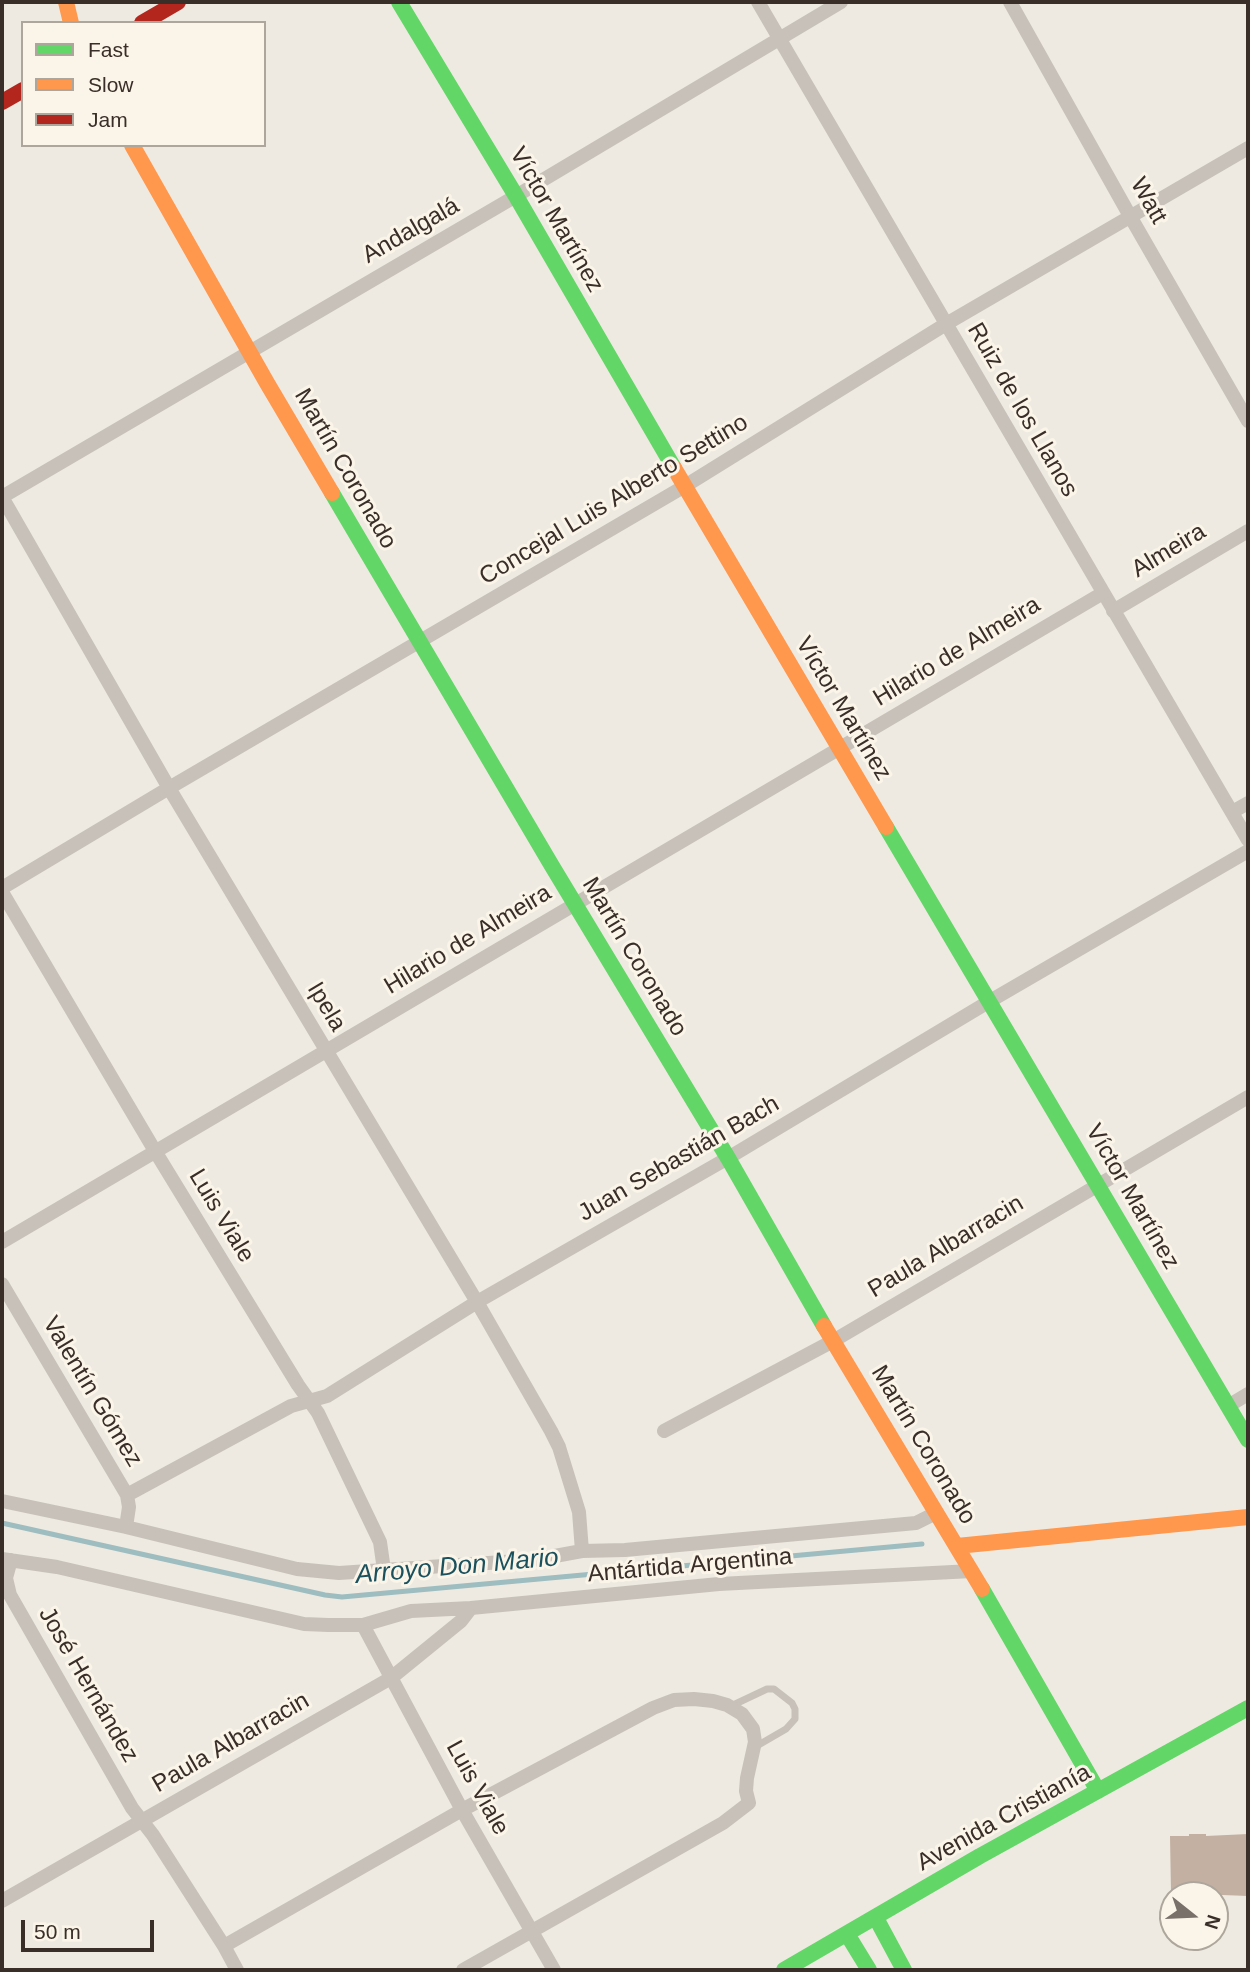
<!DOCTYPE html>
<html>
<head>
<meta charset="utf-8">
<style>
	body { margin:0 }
	#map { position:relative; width:1250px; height:1972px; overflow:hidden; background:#eeeae1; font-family:Arial,sans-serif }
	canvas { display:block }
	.frame { position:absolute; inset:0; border:4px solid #392f28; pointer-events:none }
	.legend { position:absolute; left:21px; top:21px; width:245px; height:126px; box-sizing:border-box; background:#fbf5e9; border:2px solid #ada69c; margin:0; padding:9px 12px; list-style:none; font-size:21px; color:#392f28 }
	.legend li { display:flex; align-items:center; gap:14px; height:35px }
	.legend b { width:35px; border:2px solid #ada69c }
	.north { position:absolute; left:1159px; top:1881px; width:70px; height:70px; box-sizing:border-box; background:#fbf5e9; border:2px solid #ada69c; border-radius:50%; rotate:108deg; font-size:19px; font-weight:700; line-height:28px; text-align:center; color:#392f28 }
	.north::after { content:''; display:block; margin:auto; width:24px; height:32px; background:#787069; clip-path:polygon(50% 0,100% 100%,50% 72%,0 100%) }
	.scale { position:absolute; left:21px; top:1920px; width:133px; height:32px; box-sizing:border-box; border:4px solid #392f28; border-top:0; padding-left:9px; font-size:21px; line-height:24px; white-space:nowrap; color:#392f28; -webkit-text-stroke:5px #fbf5e9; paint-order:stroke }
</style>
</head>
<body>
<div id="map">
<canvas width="1250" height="1972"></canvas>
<div class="frame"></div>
<ul class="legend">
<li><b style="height:9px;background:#63d668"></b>Fast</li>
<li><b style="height:9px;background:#ff974d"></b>Slow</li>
<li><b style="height:9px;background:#b3261e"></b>Jam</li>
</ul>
<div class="north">N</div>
<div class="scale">50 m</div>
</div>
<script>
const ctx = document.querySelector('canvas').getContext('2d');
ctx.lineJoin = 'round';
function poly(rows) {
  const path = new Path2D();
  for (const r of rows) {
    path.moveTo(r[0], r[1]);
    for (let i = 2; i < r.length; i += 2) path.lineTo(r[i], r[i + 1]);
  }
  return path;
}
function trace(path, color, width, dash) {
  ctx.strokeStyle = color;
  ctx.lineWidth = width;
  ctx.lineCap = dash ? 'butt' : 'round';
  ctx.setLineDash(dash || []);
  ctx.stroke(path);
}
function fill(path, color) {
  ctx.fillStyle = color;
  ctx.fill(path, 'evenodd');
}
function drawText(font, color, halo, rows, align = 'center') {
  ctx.font = font + ' Arial,sans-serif';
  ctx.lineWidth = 6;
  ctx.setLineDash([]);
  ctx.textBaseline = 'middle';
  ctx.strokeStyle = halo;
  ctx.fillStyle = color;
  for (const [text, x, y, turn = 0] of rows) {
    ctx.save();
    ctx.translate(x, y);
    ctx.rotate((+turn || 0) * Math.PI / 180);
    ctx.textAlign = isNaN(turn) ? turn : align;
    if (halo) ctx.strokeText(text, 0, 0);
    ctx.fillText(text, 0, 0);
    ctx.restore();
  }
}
trace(poly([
	[2,1523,325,1595,342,1597,922,1544]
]), '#9dbdc0', 5);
fill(poly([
	[1189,1834,1206,1834,1206,1836,1248,1834,1248,1896,1171,1893,1170,1836,1189,1836]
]), '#c3b0a2');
trace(poly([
	[731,1706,767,1689,774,1689,792,1703,795,1709,795,1719,786,1729,755,1747]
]), '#c7c1ba', 7);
trace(poly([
	[758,2,1248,840],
	[1010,2,1130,216,1248,421],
	[2,497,169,788,477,1302,551,1431,559,1447,579,1512,582,1551],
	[2,497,516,196,841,2],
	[1113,611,1248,531],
	[1232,812,1248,803],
	[2,888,169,788,685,486,946,324,1248,148],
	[2,892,155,1151,298,1385,318,1413,380,1542,384,1570],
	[2,1242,1103,593],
	[2,1284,127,1495,129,1507,126,1527],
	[1228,1406,1248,1394],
	[664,1431,833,1341,1248,1097],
	[127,1495,291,1406,327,1396,477,1302,728,1158,990,1001,1248,851],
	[2,1501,126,1527,297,1569,339,1573,533,1560,582,1551,625,1550,916,1523,936,1513],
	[2,1559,57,1567,304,1624,328,1625,363,1625,411,1611,471,1608,719,1584,972,1571],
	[11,1560,6,1578,10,1595,132,1808,153,1835,224,1946,237,1970],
	[363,1625,462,1810,554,1970],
	[2,1901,391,1678,461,1621,471,1608],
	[224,1946,462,1810,653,1708,674,1700,694,1699,713,1701,727,1705,742,1714,753,1729,755,1742,747,1778,746,1791,749,1803,723,1823,463,1970]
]), '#c7c1ba', 14);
trace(poly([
	[399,2,516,196,674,468],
	[332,493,552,866,728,1158,824,1326],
	[886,827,1248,1440],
	[982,1589,1098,1791],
	[876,1918,904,1970],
	[847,1934,869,1970],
	[784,1970,980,1856,1248,1708]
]), '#63d668', 16);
trace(poly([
	[66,2,71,23],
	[132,145,267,383,332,493],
	[674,468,886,827],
	[824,1326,982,1589],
	[957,1546,1248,1517]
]), '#ff974d', 16);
trace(poly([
	[142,23,178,2],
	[2,102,23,90]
]), '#b3261e', 16);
drawText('24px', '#392f28', '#fbf5e9', [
	["Watt",1148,201,60],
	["Víctor Martínez",556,220,60],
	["Andalgalá",411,231,-30],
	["Ruiz de los Llanos",1022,410,60],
	["Martín Coronado",345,469,60],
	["Concejal Luis Alberto Settino",614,500,-31],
	["Almeira",1169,551,-31],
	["Hilario de Almeira",957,652,-31],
	["Víctor Martínez",843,709,59],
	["Hilario de Almeira",468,940,-31],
	["Martín Coronado",634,957,59],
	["Ipela",326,1007,59],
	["Juan Sebastián Bach",679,1159,-30],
	["Víctor Martínez",1132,1197,60],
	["Luis Viale",221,1216,59],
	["Paula Albarracin",946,1247,-31],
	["Valentín Gómez",92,1392,59],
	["Martín Coronado",923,1445,59],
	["Antártida Argentina",690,1566,-5],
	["José Hernández",88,1685,60],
	["Paula Albarracin",231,1743,-30],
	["Luis Viale",477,1788,61],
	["Avenida Cristianía",1004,1818,-29]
]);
drawText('italic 26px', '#1b515d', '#fbf5e9', [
	["Arroyo Don Mario",457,1567,-5]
]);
</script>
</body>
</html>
